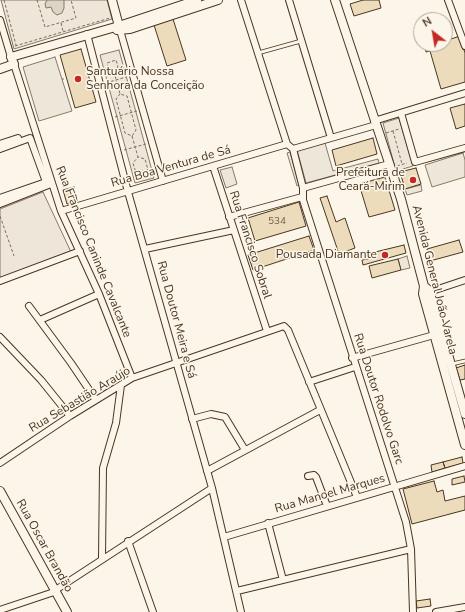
<!DOCTYPE html>
<html>
<head>
<meta charset="utf-8">
<style>
	body { margin:0 }
	#map { position:relative; width:465px; height:612px; overflow:hidden; background:#fbf6e9; font-family:"Nunito Sans",sans-serif }
	canvas { display:block }
	.north { position:absolute; left:413px; top:12px; width:40px; height:40px; box-sizing:border-box; background:#fbf6e9; border:1px solid #b4a999; border-radius:50%; rotate:329deg; font-size:11px; font-weight:700; line-height:16px; text-align:center; color:#4a3520 }
	.north::after { content:''; display:block; margin:auto; width:14px; height:18px; background:#c62828; clip-path:polygon(50% 0,100% 100%,50% 72%,0 100%) }
</style>
</head>
<body>
<div id="map">
<canvas width="465" height="612"></canvas>
<div class="north">N</div>
</div>
<script>
const ctx = document.querySelector('canvas').getContext('2d');
ctx.lineJoin = 'round';
function fill(path, color) {
  ctx.fillStyle = color;
  ctx.fill(path, 'evenodd');
}
function poly(rows) {
  const path = new Path2D();
  for (const r of rows) {
    path.moveTo(r[0], r[1]);
    for (let i = 2; i < r.length; i += 2) path.lineTo(r[i], r[i + 1]);
  }
  return path;
}
function trace(path, color, width, dash) {
  ctx.strokeStyle = color;
  ctx.lineWidth = width;
  ctx.lineCap = dash ? 'butt' : 'round';
  ctx.setLineDash(dash || []);
  ctx.stroke(path);
}
function drawText(font, color, halo, rows, align = 'center') {
  ctx.font = font + ' "Nunito Sans",sans-serif';
  ctx.lineWidth = 3;
  ctx.setLineDash([]);
  ctx.textBaseline = 'middle';
  ctx.strokeStyle = halo;
  ctx.fillStyle = color;
  for (const [text, x, y, turn = 0] of rows) {
    ctx.save();
    ctx.translate(x, y);
    ctx.rotate((+turn || 0) * Math.PI / 180);
    ctx.textAlign = isNaN(turn) ? turn : align;
    if (halo) ctx.strokeText(text, 0, 0);
    ctx.fillText(text, 0, 0);
    ctx.restore();
  }
}
const green = poly([
	[1,0,107,0,112,19,14,49,1,0],
	[119,50,154,178,135,183,100,55,119,50],
	[399,118,413,166,396,171,383,123,399,118],
	[43,192,71,252,0,279,0,209,43,192]
]);
fill(green, '#ede6d9');
trace(green, '#887966', 1);
const parking = poly([
	[55,57,72,111,39,121,23,67,55,57],
	[325,143,333,171,378,159,379,163,306,183,297,150,325,143],
	[290,152,299,185,297,186,287,153,290,152],
	[463,153,465,160,465,177,432,187,425,165,463,153],
	[232,167,237,184,226,188,220,170,232,167],
	[421,185,422,191,407,195,405,189,421,185],
	[407,256,410,268,401,270,398,259,407,256]
]);
fill(parking, '#ede7d9');
trace(parking, '#887966', 1);
const water = poly([
	[47,0,64,0,64,8,62,13,57,15,53,12,51,7,46,8,45,4,47,0]
]);
fill(water, '#dcd4c6');
trace(water, '#887966', 1);
const building = poly([
	[363,0,379,0,381,8,354,16,350,4,363,0],
	[173,19,186,60,167,66,154,25,173,19],
	[460,36,465,53,465,82,441,89,430,51,426,52,425,47,434,44,445,44,445,41,460,36],
	[81,49,96,102,75,108,60,55,81,49],
	[465,104,465,126,456,129,450,108,465,104],
	[373,138,377,154,336,166,332,150,373,138],
	[416,168,421,184,405,189,400,172,416,168],
	[385,177,395,210,369,217,359,184,385,177],
	[74,187,77,201,67,204,63,190,74,187],
	[327,196,336,222,345,218,355,248,339,254,320,198,327,196],
	[299,202,306,226,255,241,248,218,299,202],
	[309,236,314,250,253,270,248,255,309,236],
	[459,240,463,252,430,261,427,249,459,240],
	[404,245,406,253,363,265,362,260,372,258,371,253,404,245],
	[398,259,401,270,372,278,369,266,398,259],
	[465,365,465,379,460,380,456,368,465,365],
	[462,457,463,463,445,468,443,462,462,457],
	[443,462,445,468,432,472,431,465,443,462],
	[464,476,465,482,452,485,452,479,464,476],
	[434,481,437,492,443,490,445,501,465,496,465,510,412,524,403,489,434,481],
	[430,599,431,606,417,608,416,601,430,599]
]);
fill(building, '#ecdcbc');
trace(building, '#4a3520', 1);
const lane = poly([
	[258,53,301,41],
	[452,364,465,361]
]);
const street = poly([
	[241,0,287,144],
	[289,0,331,138],
	[448,0,465,46],
	[0,20,11,57],
	[120,30,163,181],
	[87,34,128,192,212,488,241,612],
	[14,64,61,211,99,294,132,378],
	[401,113,415,162,465,148],
	[374,121,465,93],
	[0,144,18,138],
	[287,144,293,149,303,188,303,200,406,522,411,549,413,612],
	[0,149,30,138,46,182,0,198],
	[293,149,376,125],
	[213,166,267,331],
	[303,188,389,164],
	[0,204,51,184],
	[61,211,287,144],
	[229,217,302,197],
	[145,249,234,230],
	[0,281,80,251],
	[426,293,465,280],
	[29,306,71,363,96,400],
	[40,320,99,294],
	[0,337,41,380,70,416],
	[352,358,434,335],
	[309,382,355,367],
	[192,419,211,414,225,417,245,450],
	[0,463,70,416,132,378,284,326,288,330,357,497],
	[207,471,320,410],
	[308,476,314,475,316,477,327,506],
	[268,523,283,580],
	[224,537,465,466],
	[128,541,153,612],
	[102,558,103,468,116,423,121,385],
	[237,591,411,549],
	[0,610,51,593,212,488],
	[436,612,465,607]
]);
const secondary = poly([
	[112,0,120,30],
	[335,0,401,199,424,286,423,294,465,445],
	[117,30,130,29,218,0],
	[0,69,14,64,11,57,119,26,197,0],
	[424,286,430,291,465,414],
	[0,491,67,612]
]);
trace(lane, '#4a3520', 4.5);
trace(street, '#4a3520', 8);
trace(secondary, '#4a3520', 10);
trace(poly([
	[4,0,16,45],
	[37,0,45,27,76,18,71,0],
	[61,23,63,31],
	[15,46,110,18],
	[114,72,118,67,116,60,107,63,109,70,114,72,120,94,127,96,136,130,132,136,125,133,116,99,120,94],
	[62,79,64,79],
	[106,83,126,77],
	[115,117,137,111],
	[393,131,402,164],
	[386,133,399,129],
	[132,136,138,157,145,159,148,170,136,173,133,163,138,157],
	[124,150,146,144],
	[397,166,407,163],
	[0,216,14,256]
]), '#7f6f5c', 1, [3, 2]);
trace(lane, '#fbf6e9', 3);
trace(street, '#fbf6e9', 6);
trace(secondary, '#fbf6e9', 8);
for (const [x, y, r, color] of [
	[78,79,4,"#c62828"],
	[413,180,4,"#c62828"],
	[385,255,4,"#c62828"]
]) {
  const dot = new Path2D();
  dot.arc(x, y, r, 0, 2 * Math.PI);
  ctx.fillStyle = color;
  ctx.fill(dot);
  trace(dot, '#fbf6e9', 1.5);
}
drawText('10px', '#725f47', null, [
	["534",277,222]
]);
drawText('12px', '#4a3520', '#fbf6e9', [
	["Santuário Nossa",86,72,"left"],
	["Senhora da Conceição",86,86,"left"],
	["Prefeitura de",405,173],
	["Ceará-Mirim",405,187],
	["Pousada Diamante",377,255]
], 'right');
drawText('12px', '#4a3520', '#fbf6e9', [
	["Rua Boa Ventura de Sá",171,167,-16],
	["Rua Francisco Sobral",250,245,72],
	["Rua Francisco Caninde Cavalcante",93,252,68],
	["Avenida General João Varela",434,280,76],
	["Rua Doutor Meira e Sá",176,320,75],
	["Rua Doutor Rodolvo Garc",378,399,72],
	["Rua Sebastião Araújo",80,400,-31],
	["Rua Manoel Marques",330,494,-16],
	["Rua Oscar Brandão",44,546,61]
]);
</script>
</body>
</html>
